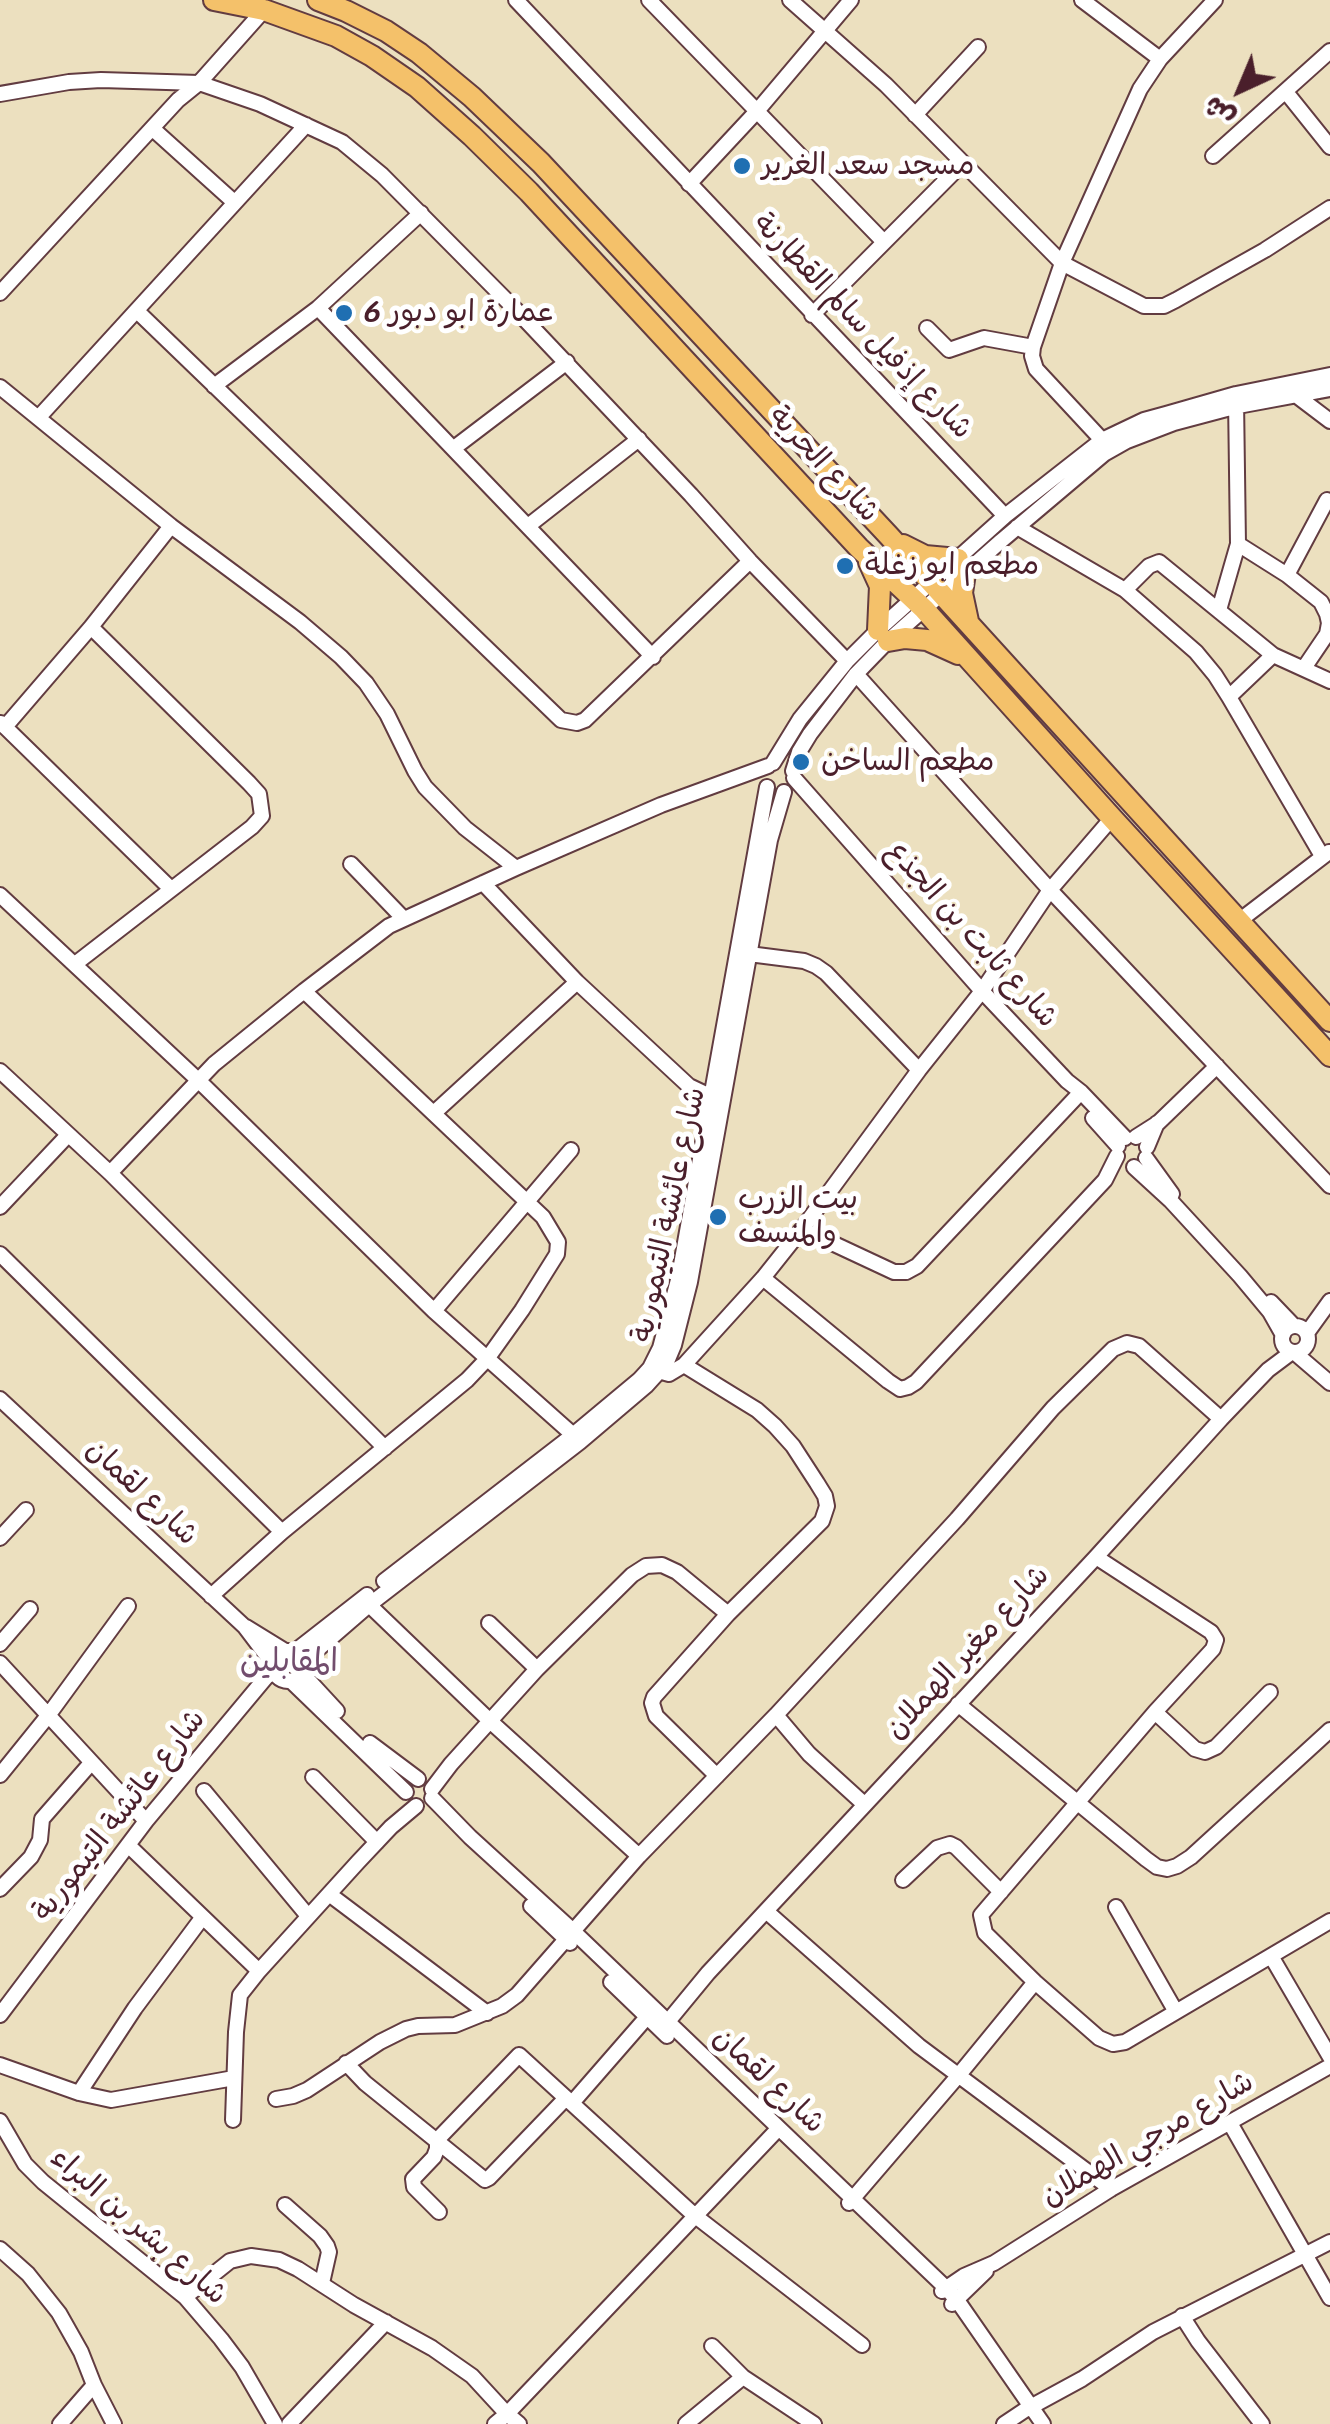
<!DOCTYPE html>
<html>
<head>
<meta charset="utf-8">
<style>
	body { margin:0 }
	#map { position:relative; width:1330px; height:2424px; overflow:hidden; background:#ece0bf; font-family:Sriracha,"Playpen Sans Arabic",sans-serif }
	canvas { display:block }
	.north { position:absolute; left:1190px; top:40px; width:100px; height:100px; -webkit-text-stroke:8px #fff; paint-order:stroke; rotate:224deg; font-size:28px; font-weight:700; line-height:40px; text-align:center; color:#4a1f2b }
	.north::after { content:''; display:block; margin:auto; width:35px; height:45px; background:#4a1f2b; clip-path:polygon(50% 0,100% 100%,50% 72%,0 100%) }
</style>
</head>
<body>
<div id="map">
<canvas width="1330" height="2424"></canvas>
<div class="north">ش</div>
</div>
<script>
const ctx = document.querySelector('canvas').getContext('2d');
ctx.lineJoin = 'round';
function poly(rows) {
  const path = new Path2D();
  for (const r of rows) {
    if (r.length === 3) {
      path.moveTo(r[0] + r[2], r[1]);
      path.arc(r[0], r[1], r[2], 0, 2 * Math.PI);
      continue;
    }
    path.moveTo(r[0], r[1]);
    for (let i = 2; i < r.length; i += 2) path.lineTo(r[i], r[i + 1]);
  }
  return path;
}
function trace(path, color, width, dash) {
  ctx.strokeStyle = color;
  ctx.lineWidth = width;
  ctx.lineCap = dash ? 'butt' : 'round';
  ctx.setLineDash(dash || []);
  ctx.stroke(path);
}
function drawText(font, color, halo, rows, align = 'center') {
  ctx.font = font + ' Sriracha,"Playpen Sans Arabic",sans-serif';
  ctx.lineWidth = 10;
  ctx.setLineDash([]);
  ctx.textBaseline = 'middle';
  ctx.strokeStyle = halo;
  ctx.fillStyle = color;
  for (const [text, x, y, turn = 0] of rows) {
    ctx.save();
    ctx.translate(x, y);
    ctx.rotate((+turn || 0) * Math.PI / 180);
    ctx.textAlign = isNaN(turn) ? turn : align;
    if (halo) ctx.strokeText(text, 0, 0);
    ctx.fillText(text, 0, 0);
    ctx.restore();
  }
}
const minor = poly([
	[516,0,1005,516],
	[649,0,884,242],
	[790,0,886,85,1062,263,1144,306,1164,306,1176,300,1265,250,1330,208],
	[1082,0,1160,59],
	[1286,92,1330,147],
	[0,94,69,82,101,80,199,83,260,104,342,142,382,175,515,309,691,495,750,561,847,661],
	[915,115,978,47],
	[153,129,234,202],
	[1213,156,1330,51],
	[689,184,758,110,851,0],
	[0,293,178,100,199,83,264,10],
	[318,308,653,657],
	[138,312,561,720,577,723,585,720,750,561],
	[812,315,962,164],
	[927,328,949,350,984,338,1033,347],
	[214,386,318,308,421,213],
	[0,387,171,526,300,622,341,657,366,683,387,714,415,771,425,787,465,828,516,868],
	[1296,393,1297,396,1330,421],
	[39,417,306,125],
	[454,448,567,362],
	[1103,449,1102,440,1036,369,1032,356,1033,347,1062,263,1140,89,1160,59,1215,0],
	[528,526,639,439],
	[1017,527,1125,590,1196,652,1215,675,1229,697,1322,856],
	[1238,544,1287,575,1321,602,1327,614,1329,623,1327,634,1304,668],
	[1287,575,1327,500],
	[1125,590,1149,566,1159,562,1273,655,1330,681],
	[1219,610,1238,544,1236,399],
	[856,674,1050,890,1330,1186],
	[1229,697,1273,655],
	[1,723,170,888],
	[5,727,91,627,171,526],
	[773,763,800,719,847,661,878,630,1005,516,1102,440,1144,420,1166,414,1236,394,1330,375],
	[793,771,799,752,810,734,856,674,888,641,1001,541,1104,454,1127,441,1174,423,1238,406,1330,389],
	[794,778,982,991,1067,1081,1081,1092,1125,1138],
	[351,864,403,918],
	[483,883,577,982,689,1086,710,1096],
	[0,895,198,1080,434,1311,580,1441],
	[1239,921,1329,852],
	[749,954,804,961,816,966,826,973,919,1070],
	[75,964,252,827,262,816,259,794,249,783,91,627],
	[0,1071,110,1173,385,1448],
	[435,1112,577,982],
	[1093,1118,1118,1146],
	[1136,1137,1158,1123,1217,1066],
	[1147,1147,1157,1123],
	[1146,1158,1172,1194],
	[1134,1167,1170,1200,1240,1276,1270,1312,1283,1335],
	[110,1173,214,1064,304,991,389,926,516,868,661,805,768,766],
	[0,1207,68,1135],
	[802,1229,894,1272,906,1272,917,1266,1081,1092],
	[0,1254,282,1532],
	[763,1278,888,1381,900,1389,908,1387,916,1382,1105,1180,1117,1156],
	[1271,1302,1294,1326],
	[434,1311,571,1150],
	[1295,1339,13],
	[1307,1333,1330,1301],
	[1295,1353,1330,1383],
	[684,1365,757,1410,775,1426,793,1446,817,1483,825,1496,827,1506,822,1521,728,1614,654,1697,652,1703,656,1716,717,1776],
	[655,1370,669,1374,684,1365,763,1278,802,1229,919,1070,982,991,1050,890,1112,818],
	[0,1399,245,1627,273,1664],
	[0,1538,26,1510],
	[1096,1557,1211,1632,1216,1640,1213,1649,1155,1712,981,1915,985,1933,1035,1982,1099,2038,1113,2044,1125,2042,1330,1921],
	[384,1581,573,1435,639,1380,650,1368,660,1348,679,1276,767,787],
	[211,1596,282,1532,467,1380,487,1359,522,1310,557,1254,558,1242,543,1217,304,991],
	[363,1599,490,1721,639,1856],
	[489,1623,537,1669],
	[246,1627,285,1651],
	[0,1644,30,1609],
	[288,1666,15],
	[294,1652,367,1595],
	[0,1663,146,1821],
	[302,1663,369,1605,580,1442,646,1386,666,1364,674,1345,690,1282,770,840,784,792],
	[301,1672,337,1711],
	[291,1681,406,1792],
	[958,1704,1146,1859,1157,1867,1167,1869,1177,1866,1191,1857,1330,1730],
	[1155,1712,1195,1749,1205,1752,1216,1747,1270,1692],
	[776,1715,809,1754,864,1804],
	[370,1743,418,1779],
	[0,1775,47,1717,128,1606],
	[313,1777,377,1842],
	[432,1789,451,1764,537,1669,632,1575,646,1566,662,1565,677,1572,728,1614],
	[204,1791,308,1916],
	[432,1798,470,1837,572,1930,946,2288,957,2300,1043,2424],
	[128,1845,259,1971],
	[903,1880,937,1848,950,1844,956,1847,1001,1892],
	[0,1889,31,1857,40,1840,42,1819,91,1763],
	[329,1894,487,2013],
	[531,1906,570,1943],
	[1116,1907,1176,2012],
	[766,1911,919,2046,1111,2189],
	[1271,1956,1330,2057],
	[611,1982,667,2036],
	[0,2015,146,1821,273,1669],
	[661,2030,708,1973,1096,1557,1221,1419,1268,1370,1292,1352],
	[346,2063,365,2083,485,2180,489,2178,566,2098],
	[0,2065,79,2093,111,2100,234,2078],
	[79,2093,135,2008,202,1918],
	[276,2099,293,2096,307,2090,380,2042,406,2029,418,2026,455,2025,502,2006,517,1995,639,1856,776,1715,957,1519,1053,1408,1113,1349,1127,1343,1139,1346,1221,1419],
	[572,2103,647,2017],
	[233,2120,236,2032,240,1995,259,1971,358,1862,391,1827,416,1806],
	[0,2121,25,2164,43,2182,185,2297,221,2339,242,2367,275,2424],
	[1230,2123,1330,2298],
	[849,2203,958,2076,1035,1982],
	[285,2205,320,2236,327,2246,329,2252,322,2283],
	[439,2212,414,2187,413,2179,434,2157,437,2149,437,2140,519,2055,694,2215,862,2345],
	[0,2249,28,2274,59,2313,81,2352,94,2385,114,2424],
	[942,2291,964,2276,994,2263,1111,2189,1330,2066],
	[185,2297,230,2261,251,2256,279,2260,298,2269,354,2305,432,2348,472,2376,507,2414,519,2424],
	[952,2304,986,2271],
	[1182,2316,1198,2341,1262,2424],
	[712,2346,743,2377,814,2424],
	[60,2424,94,2385],
	[289,2424,386,2322],
	[495,2424,507,2414,778,2129],
	[686,2424,743,2377],
	[1004,2424,1025,2410,1082,2379,1153,2332,1330,2242]
]);
const highway = poly([
	[214,0,264,10,336,36,372,56,417,87,472,136,529,192,859,548,924,609,1112,818,1330,1056],
	[318,0,346,11,386,31,419,53,472,97,541,163,889,536,1330,1021],
	[903,545,925,556,958,559],
	[869,562,880,586,878,630],
	[965,573,962,593,968,621],
	[888,641,905,638,927,640,958,654]
]);
trace(minor, '#623c41', 18);
trace(highway, '#623c41', 24);
trace(minor, '#fff', 14);
trace(highway, '#f4c16a', 20);
for (const [x, y, r, color] of [
	[742,166,10,"#1f6fb2"],
	[344,313,10,"#1f6fb2"],
	[845,566,10,"#1f6fb2"],
	[801,762,10,"#1f6fb2"],
	[718,1217,10,"#1f6fb2"]
]) {
  const dot = new Path2D();
  dot.arc(x, y, r, 0, 2 * Math.PI);
  ctx.fillStyle = color;
  ctx.fill(dot);
  trace(dot, '#fff', 4);
}
drawText('30px', '#4a1f2b', '#fff', [
	["مسجد سعد الغرير",762,166],
	["عمارة ابو دبور 6",364,313],
	["مطعم ابو زغلة",865,566],
	["مطعم الساخن",821,762],
	["بيت الزرب",738,1200],
	["والمنسف",738,1234]
], 'left');
drawText('30px', '#4a1f2b', '#fff', [
	["شارع إذفيل سالم القطارنة",862,327,46],
	["شارع الحرية",823,465,47],
	["شارع ثابت بن الجذع",971,935,48],
	["شارع عائشة التيمورية",670,1215,-78],
	["شارع لقمان",141,1493,43],
	["شارع مغير الهملان",968,1653,-47],
	["شارع عائشة التيمورية",120,1816,-52],
	["شارع لقمان",768,2081,43],
	["شارع مرجي الهملان",1148,2140,-30],
	["شارع بشر بن البراء",138,2227,41]
]);
drawText('32px', '#724d6d', '#fff', [
	["المقابلين",289,1663]
]);
</script>
</body>
</html>
